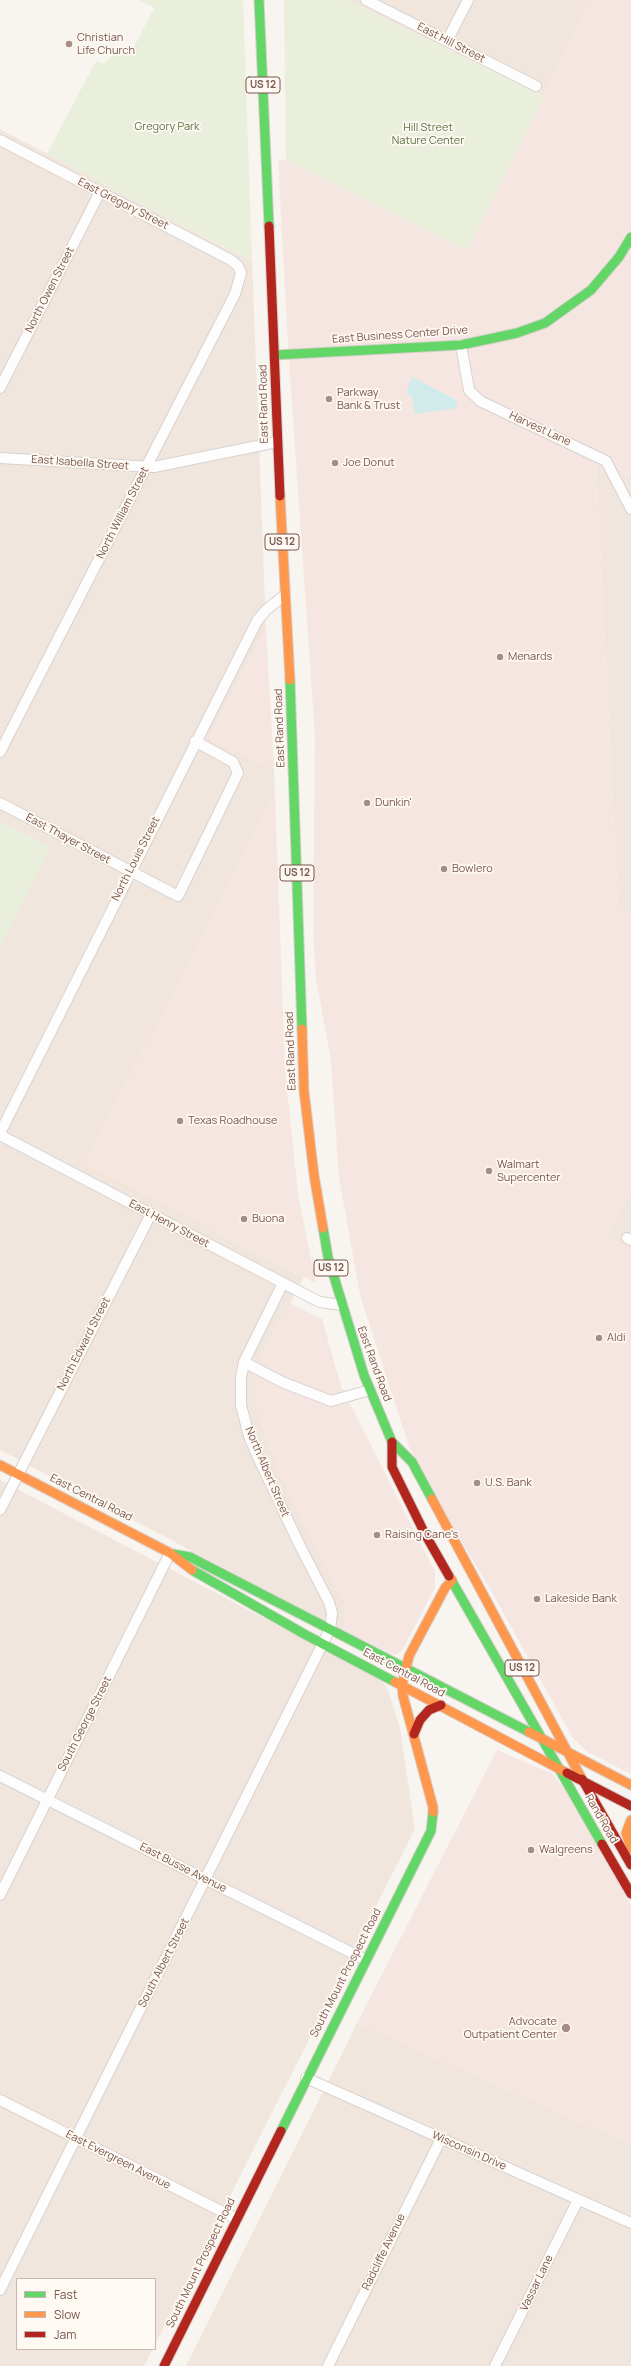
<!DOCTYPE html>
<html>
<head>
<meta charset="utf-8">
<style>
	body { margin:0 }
	#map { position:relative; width:631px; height:2366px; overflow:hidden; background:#f8f4f0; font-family:Manrope,sans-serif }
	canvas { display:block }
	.legend { position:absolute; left:16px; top:2278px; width:140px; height:72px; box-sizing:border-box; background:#fff9f3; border:1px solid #c9b8b1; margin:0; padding:5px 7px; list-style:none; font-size:12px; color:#79574e }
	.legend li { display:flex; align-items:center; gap:8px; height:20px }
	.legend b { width:20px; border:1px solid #c9b8b1 }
</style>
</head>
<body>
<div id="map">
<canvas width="631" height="2366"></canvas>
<ul class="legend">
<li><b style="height:5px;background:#63d668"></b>Fast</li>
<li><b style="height:5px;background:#ff974d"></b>Slow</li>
<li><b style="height:5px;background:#b3261e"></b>Jam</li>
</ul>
</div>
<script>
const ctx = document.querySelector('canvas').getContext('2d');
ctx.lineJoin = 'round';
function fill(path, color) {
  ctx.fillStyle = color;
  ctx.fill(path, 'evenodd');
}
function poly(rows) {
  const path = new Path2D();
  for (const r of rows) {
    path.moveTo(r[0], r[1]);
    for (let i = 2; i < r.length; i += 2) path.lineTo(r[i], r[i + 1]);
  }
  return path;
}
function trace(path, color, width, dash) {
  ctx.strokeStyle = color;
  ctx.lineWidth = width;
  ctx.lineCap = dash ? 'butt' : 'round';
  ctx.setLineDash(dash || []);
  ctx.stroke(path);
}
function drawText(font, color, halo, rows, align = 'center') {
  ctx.font = font + ' Manrope,sans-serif';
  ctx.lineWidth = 3.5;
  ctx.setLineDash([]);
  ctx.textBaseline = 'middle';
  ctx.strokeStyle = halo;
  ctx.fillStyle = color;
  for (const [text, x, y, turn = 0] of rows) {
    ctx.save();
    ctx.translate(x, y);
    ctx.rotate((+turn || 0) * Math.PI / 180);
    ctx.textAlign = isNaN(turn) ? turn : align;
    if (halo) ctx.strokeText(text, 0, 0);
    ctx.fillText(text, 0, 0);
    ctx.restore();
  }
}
fill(poly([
	[347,0,589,0,544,96],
	[0,129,238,255,252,259,266,629,210,738,274,768,275,794,86,1163,304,1277,264,1351,255,1378,255,1395,261,1423,282,1478,345,1602,344,1631,0,1450],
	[596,465,631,476,631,913,618,907],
	[631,1191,631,1249,607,1237],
	[0,1480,382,1680,388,1690,400,1728,415,1829,155,2345,155,2279,17,2279,17,2349,153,2349,144,2366,0,2366],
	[357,2023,631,2144,631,2366,186,2366]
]), '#f1e6de');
fill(poly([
	[589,0,631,0,631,476,596,466,618,906,631,913,631,1191,607,1237,631,1249,631,1774,586,1751,573,1738,489,1587,455,1531,409,1447,360,1295,339,1178,331,1061,316,979,313,930,315,736,289,361,278,161,286,160,467,250,544,96],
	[266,629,274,768,210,738],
	[275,794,285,1069,298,1194,316,1283,86,1163],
	[290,1303,322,1319,341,1386,435,1572,435,1587,403,1649,397,1654,392,1654,344,1631,345,1602,282,1478,261,1423,255,1395,255,1378,264,1351],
	[497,1750,553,1774,567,1793,631,1905,631,2144,357,2023]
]), '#f5e6e2');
fill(poly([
	[139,0,243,0,252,259,238,255,47,154,96,61,104,64,109,58,118,53,130,55,154,8],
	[284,0,347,0,544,96,467,250,286,160],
	[0,821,51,847,0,948]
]), '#e9efdb');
fill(poly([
	[412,377,456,400,457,408,415,414,412,396,406,393]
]), '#d1ebea');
const street = poly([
	[366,0,536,86],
	[447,41,468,0],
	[0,140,231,260,238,266,241,273,235,294,0,752],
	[461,345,469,390,480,401,606,461,631,509],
	[0,388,100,192],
	[0,458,154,467,277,442],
	[0,803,178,896,238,773,233,762,195,741],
	[0,1133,257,621,266,610,285,595],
	[0,1135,308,1296,320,1302,341,1305],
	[627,1238,631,1240],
	[244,1362,282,1382,331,1401,370,1390],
	[0,1510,151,1214],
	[0,1776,366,1960],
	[0,1895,170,1553],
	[306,2078,631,2223],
	[0,2100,237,2219],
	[0,2290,330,1629,332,1613,329,1602,300,1546,257,1455,249,1436,241,1405,241,1378,244,1362,283,1283],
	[328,2366,441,2139],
	[495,2366,578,2200]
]);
const fast = poly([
	[259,0,269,226],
	[275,355,461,345,517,333,545,323,591,290,619,257,631,237],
	[290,680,302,1029],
	[323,1228,328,1257,364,1375,392,1442,412,1462,432,1499],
	[173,1554,190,1557,529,1732],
	[192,1570,306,1635,395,1682],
	[449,1576,602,1844],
	[281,2131,431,1831,433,1812]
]);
const slow = poly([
	[280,496,290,680],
	[302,1029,304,1091,314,1175,323,1228],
	[0,1465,170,1553,192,1570],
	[432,1499,582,1779],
	[395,1682,567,1773],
	[529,1732,631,1785],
	[433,1812,433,1807,403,1696,402,1685,409,1656,445,1588,452,1580],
	[631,1820,626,1833,631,1849]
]);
const jam = poly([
	[269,226,280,496],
	[392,1442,392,1467,425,1534,449,1576],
	[414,1734,420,1720,429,1710,441,1705],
	[567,1773,631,1806],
	[582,1779,631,1865],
	[602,1844,631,1894],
	[164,2366,281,2131]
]);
trace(street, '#d8d1ce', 12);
trace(fast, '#d8d0cc', 11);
trace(slow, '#d8d0cc', 11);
trace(jam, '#d8d0cc', 11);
trace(street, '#fefdfd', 10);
trace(fast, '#63d668', 9);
trace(slow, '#ff974d', 9);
trace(jam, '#b3261e', 9);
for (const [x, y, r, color] of [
	[69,44,4,"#a58e87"],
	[329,399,4,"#a58e87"],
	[335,463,4,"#a58e87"],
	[500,657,4,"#a58e87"],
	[367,803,4,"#a58e87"],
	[444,869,4,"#a58e87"],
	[180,1121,4,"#a58e87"],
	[489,1171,4,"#a58e87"],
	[244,1219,4,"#a58e87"],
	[599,1338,4,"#a58e87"],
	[477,1483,4,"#a58e87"],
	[377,1535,4,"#a58e87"],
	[537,1599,4,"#a58e87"],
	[531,1850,4,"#a58e87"],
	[566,2028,5,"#a58e87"]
]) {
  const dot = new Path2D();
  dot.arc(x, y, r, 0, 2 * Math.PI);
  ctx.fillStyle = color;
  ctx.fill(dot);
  trace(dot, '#fff9f3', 1.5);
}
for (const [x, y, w] of [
	[263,85,34],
	[282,542,34],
	[297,873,34],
	[331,1268,34],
	[522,1668,34]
]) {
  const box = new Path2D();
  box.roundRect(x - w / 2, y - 8, w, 16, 3);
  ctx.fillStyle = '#fff9f3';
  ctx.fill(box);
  trace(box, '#79574e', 1);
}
drawText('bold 10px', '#79574e', null, [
	["US 12",263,85],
	["US 12",282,542],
	["US 12",297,873],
	["US 12",331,1268],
	["US 12",522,1668]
]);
drawText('11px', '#79574e', '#fff9f3', [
	["Christian",77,38],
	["Life Church",77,51],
	["Parkway",337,393],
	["Bank & Trust",337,406],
	["Joe Donut",343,463],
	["Menards",508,657],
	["Dunkin'",375,803],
	["Bowlero",452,869],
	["Texas Roadhouse",188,1121],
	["Walmart",497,1165],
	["Supercenter",497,1178],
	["Buona",252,1219],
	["Aldi",607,1338],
	["U.S. Bank",485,1483],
	["Raising Cane's",385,1535],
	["Lakeside Bank",545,1599],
	["Walgreens",539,1850],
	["Advocate",557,2022,"right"],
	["Outpatient Center",557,2035,"right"]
], 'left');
drawText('11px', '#79574e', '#fff9f3', [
	["East Hill Street",451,43,27],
	["East Gregory Street",123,204,27],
	["North Owen Street",50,290,-63],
	["East Business Center Drive",400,335,-4],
	["East Rand Road",264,404,-91],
	["Harvest Lane",540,429,25],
	["East Isabella Street",80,463,4],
	["North William Street",123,513,-63],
	["East Rand Road",280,728,-92],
	["East Thayer Street",68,839,28],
	["North Louis Street",136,859,-63],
	["East Rand Road",291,1051,-92],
	["East Henry Street",169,1224,28],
	["North Edward Street",84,1344,-63],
	["East Rand Road",374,1364,70],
	["North Albert Street",267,1472,67],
	["East Central Road",91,1498,27],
	["East Central Road",404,1673,28],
	["South George Street",85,1724,-63],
	["Rand Road",601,1819,60],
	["East Busse Avenue",183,1868,27],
	["South Albert Street",164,1963,-63],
	["South Mount Prospect Road",346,1973,-63],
	["Wisconsin Drive",469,2151,24],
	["East Evergreen Avenue",118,2160,27],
	["Radcliffe Avenue",384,2252,-64],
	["South Mount Prospect Road",201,2263,-64],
	["Vassar Lane",537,2283,-64]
]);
drawText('11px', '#5a7843', '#fff9f3', [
	["Gregory Park",167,127],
	["Hill Street",428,128],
	["Nature Center",428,141]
]);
</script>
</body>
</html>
